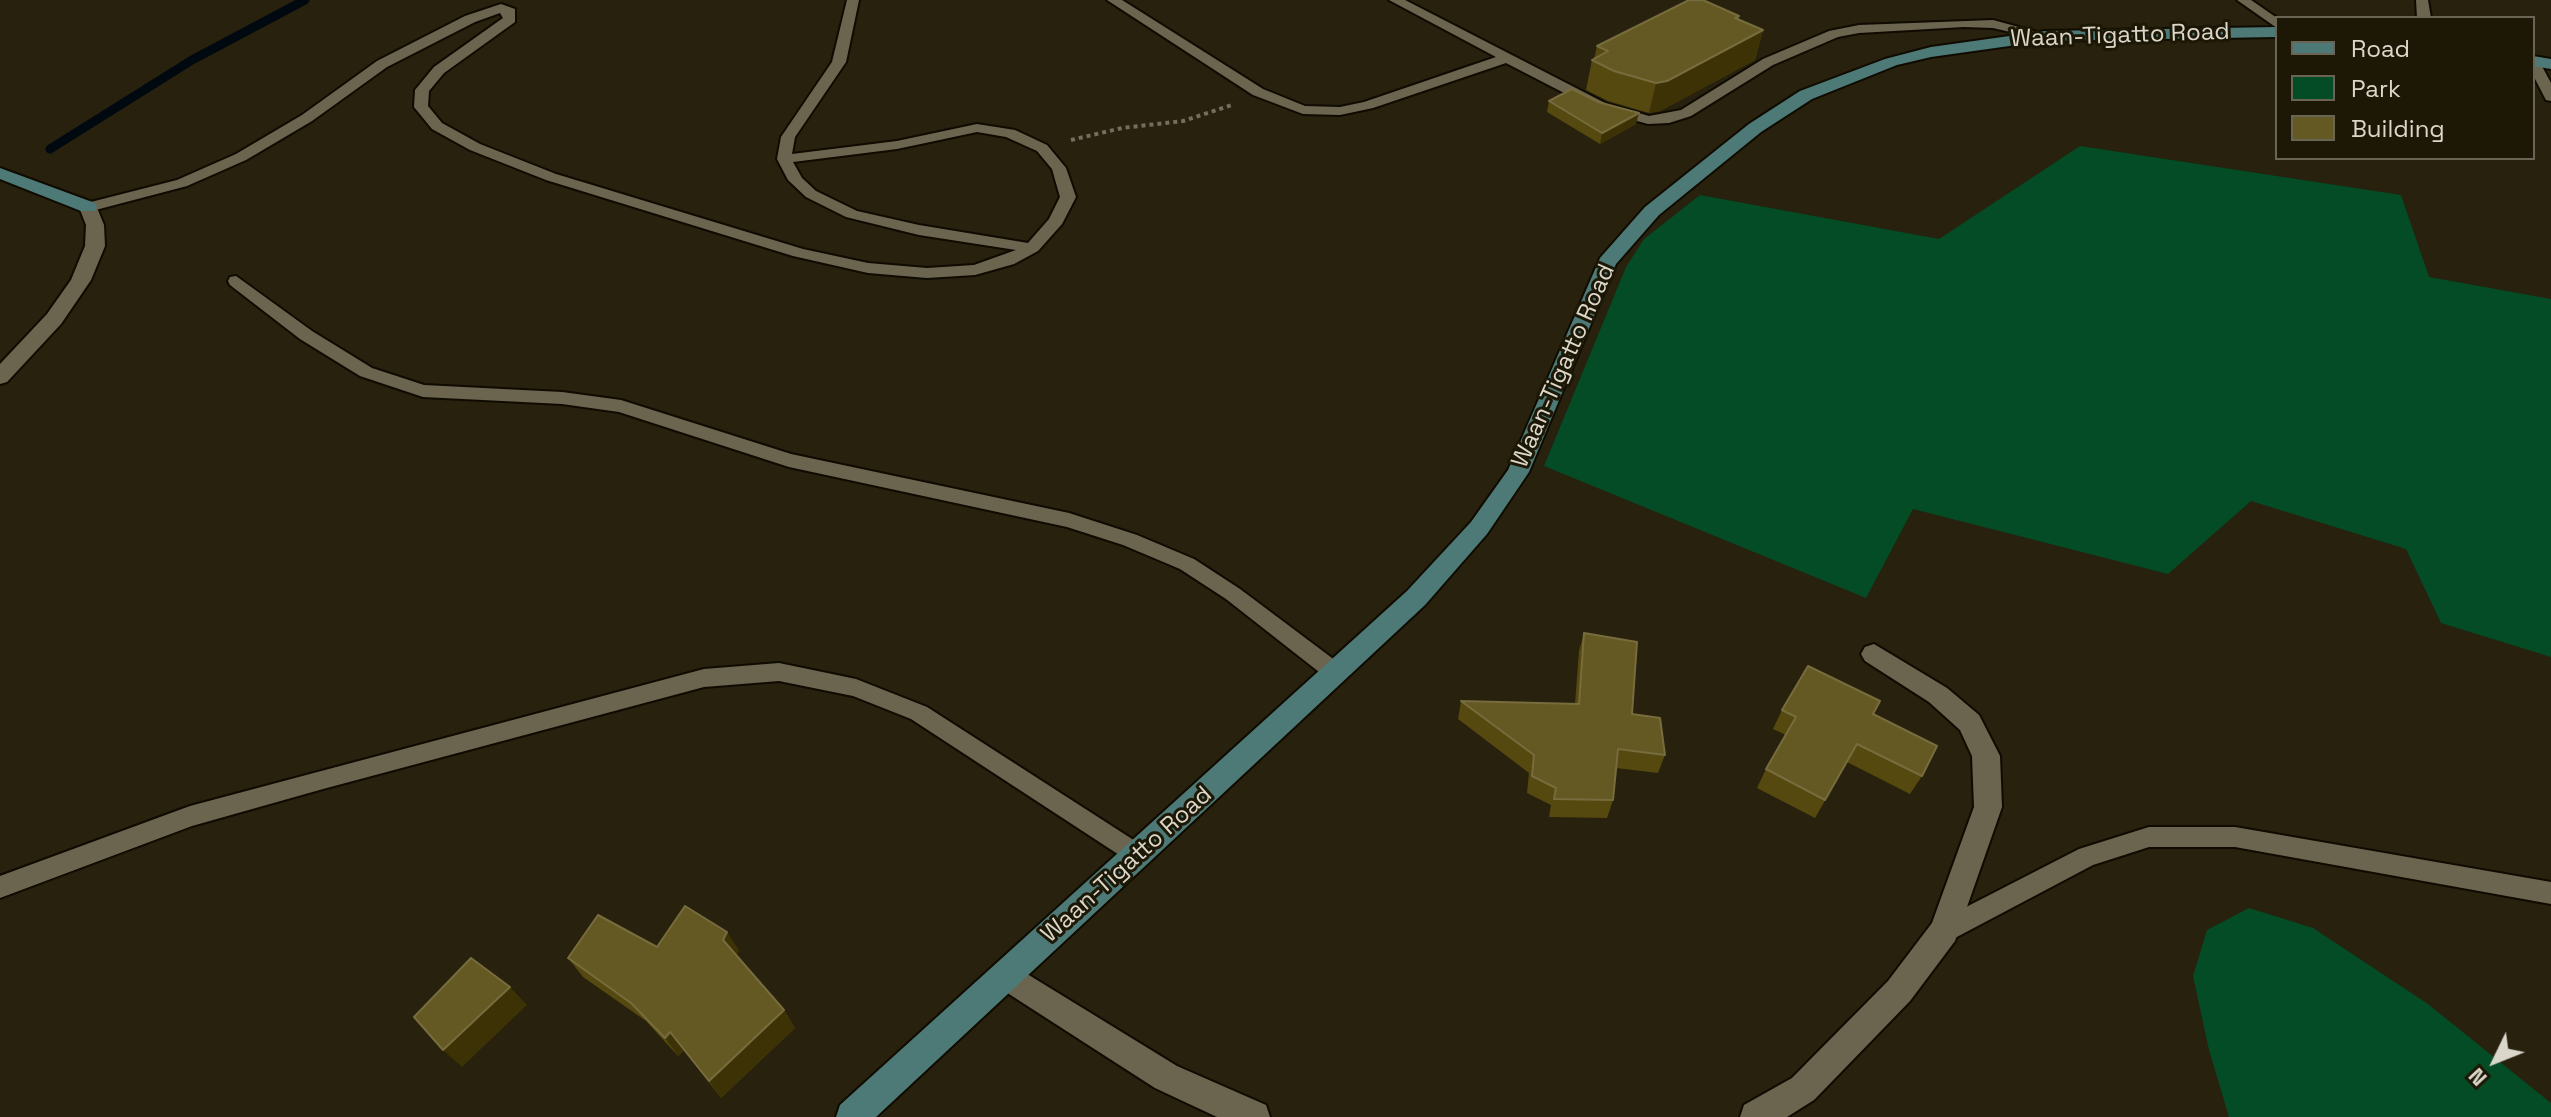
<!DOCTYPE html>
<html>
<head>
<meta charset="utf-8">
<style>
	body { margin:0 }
	#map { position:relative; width:2551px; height:1117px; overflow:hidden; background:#27210e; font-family:"Space Grotesk",sans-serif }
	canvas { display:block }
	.legend { position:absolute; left:2275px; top:16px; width:260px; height:144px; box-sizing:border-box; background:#1d1805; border:2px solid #696454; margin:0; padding:10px 14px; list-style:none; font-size:24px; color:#dad6ca }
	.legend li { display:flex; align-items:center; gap:16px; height:40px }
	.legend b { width:40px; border:2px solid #696454 }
	.north { position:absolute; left:2455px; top:1021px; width:80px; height:80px; -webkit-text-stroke:6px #1d1805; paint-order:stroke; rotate:227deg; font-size:22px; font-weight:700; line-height:32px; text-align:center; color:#dad6ca }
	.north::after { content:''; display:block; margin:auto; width:28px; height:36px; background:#dad6ca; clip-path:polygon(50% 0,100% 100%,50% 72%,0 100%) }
</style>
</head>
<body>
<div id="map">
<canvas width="2551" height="1117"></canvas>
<ul class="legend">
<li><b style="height:10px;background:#4d7977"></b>Road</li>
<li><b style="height:22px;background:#034c25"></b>Park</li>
<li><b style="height:22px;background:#645823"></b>Building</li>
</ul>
<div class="north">N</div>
</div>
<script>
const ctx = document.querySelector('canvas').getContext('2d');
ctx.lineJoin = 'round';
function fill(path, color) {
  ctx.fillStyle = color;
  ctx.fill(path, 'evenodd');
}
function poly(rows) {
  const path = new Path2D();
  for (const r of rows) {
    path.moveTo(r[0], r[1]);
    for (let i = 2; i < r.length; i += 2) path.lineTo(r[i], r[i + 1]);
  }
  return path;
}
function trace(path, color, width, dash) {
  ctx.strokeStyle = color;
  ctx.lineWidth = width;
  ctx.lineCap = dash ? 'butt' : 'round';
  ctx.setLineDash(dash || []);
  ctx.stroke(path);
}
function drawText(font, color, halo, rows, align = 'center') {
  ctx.font = font + ' "Space Grotesk",sans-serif';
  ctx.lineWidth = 6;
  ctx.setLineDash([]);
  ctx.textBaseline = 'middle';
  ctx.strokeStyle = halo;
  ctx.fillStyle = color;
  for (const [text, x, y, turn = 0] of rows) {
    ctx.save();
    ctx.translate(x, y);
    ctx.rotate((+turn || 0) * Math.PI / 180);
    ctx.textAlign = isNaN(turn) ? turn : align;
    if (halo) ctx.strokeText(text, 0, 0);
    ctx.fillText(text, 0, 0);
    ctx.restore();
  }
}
fill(poly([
	[2080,146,2401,195,2429,277,2551,299,2551,657,2441,623,2406,549,2251,501,2168,574,1913,509,1866,598,1544,466,1626,267,1644,239,1700,195,1939,239],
	[2249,908,2313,928,2428,1004,2551,1103,2551,1117,2229,1117,2209,1050,2193,976,2207,930]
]), '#034c25');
trace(poly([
	[50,149,192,60,305,0]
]), '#010910', 9);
const lane = poly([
	[847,0,859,0,846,62,795,137,792,154,897,141,977,124,1015,130,1047,145,1066,168,1076,197,1062,224,1038,251,1014,264,975,275,927,278,868,273,793,256,546,180,470,150,432,129,414,107,415,90,434,67,503,18,500,13,475,22,387,67,312,121,246,160,187,186,88,212,80,207,83,204,177,180,236,154,302,115,377,61,465,16,501,4,515,9,515,22,444,73,429,91,428,106,442,123,480,144,556,174,803,249,868,263,927,268,974,265,1016,250,919,235,846,217,806,197,788,180,777,159,781,137,832,62,847,0],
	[977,132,1006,137,1037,151,1052,169,1060,197,1049,219,1028,243,919,225,857,211,816,191,802,178,793,162,897,149,977,132],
	[1107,0,1122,0,1263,89,1305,106,1340,107,1364,102,1496,57,1389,0,1405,0,1607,104,1649,116,1681,110,1763,59,1829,31,1859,25,1993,20,2052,36,2045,40,1993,28,1964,27,1859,33,1838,37,1773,65,1691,116,1669,123,1648,124,1597,110,1506,63,1373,108,1340,115,1303,114,1253,95,1107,0],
	[2237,0,2251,0,2277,18,2277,28,2237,0],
	[2416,0,2428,0,2431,18,2417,18,2416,0],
	[2533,58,2538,59,2551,83,2551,101,2546,100,2533,75,2533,58],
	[236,276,312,331,372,368,424,385,562,392,621,400,791,454,1069,513,1137,535,1194,559,1240,589,1344,667,1347,673,1344,679,1336,682,1328,679,1226,599,1180,569,1123,545,1067,527,789,467,619,412,562,404,423,397,360,376,300,339,230,285,228,281,230,277,236,276],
	[779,663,856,679,927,707,1146,848,1150,855,1146,862,1138,866,1130,862,911,719,853,696,779,681,704,687,323,789,192,826,0,898,0,876,190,806,704,669,779,663],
	[2149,827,2235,827,2551,882,2551,904,2235,847,2149,847,2093,865,1953,939,1944,942,1935,939,1932,931,1935,923,2079,849,2149,827]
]);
const street = poly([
	[88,201,95,203,104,225,105,246,91,280,61,324,7,382,0,384,0,364,47,314,71,280,85,246,86,225,79,207,88,201],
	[1874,644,1947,688,1979,715,2000,756,2002,807,1955,941,1910,1001,1814,1100,1787,1117,1740,1117,1744,1105,1792,1078,1888,981,1932,923,1974,807,1972,756,1960,730,1929,702,1865,661,1861,654,1865,647,1874,644],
	[1006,961,1177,1066,1266,1105,1270,1117,1217,1117,1155,1088,995,985,991,975,995,965,1006,961]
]);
const secondary = poly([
	[2277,27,2277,37,2045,41,1931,57,1897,65,1812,99,1761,132,1659,215,1616,264,1529,472,1487,534,1425,605,876,1117,836,1117,840,1105,1407,591,1471,522,1508,470,1600,258,1645,207,1749,124,1800,91,1885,59,1931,47,2045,31,2277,27],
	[2533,56,2551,59,2551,69,2533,66,2533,56],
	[0,168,95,203,97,207,95,211,81,211,0,179,0,168]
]);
trace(lane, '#100b00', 4);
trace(street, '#100b00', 4);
trace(secondary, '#100b00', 4);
trace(poly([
	[1071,140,1122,128,1183,121,1232,105]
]), '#736e5e', 4, [4, 4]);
fill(lane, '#6b654f');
fill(street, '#6b654f');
fill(secondary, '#4d7977');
fill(poly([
	[1739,16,1739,20,1763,30,1755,60,1660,111,1649,113,1608,101,1586,90,1592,60,1594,59,1597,46],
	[1549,101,1636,124,1600,144,1547,112],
	[1584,633,1632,714,1665,755,1658,773,1616,768,1613,800,1607,818,1549,817,1551,805,1527,793,1529,773,1458,719,1461,701,1575,704,1579,651],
	[1782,710,1873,714,1922,776,1910,794,1847,762,1815,818,1757,788,1766,769,1786,735,1773,729],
	[657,947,739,950,736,955,784,1010,795,1028,721,1098,684,1050,678,1056,646,1021,583,977,568,958]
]), '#56490f');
fill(poly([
	[1763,30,1755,60,1660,111,1649,113,1656,83],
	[1639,113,1636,124,1600,144,1602,133],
	[727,932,739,950,734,959,723,940],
	[510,987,527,1005,462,1067,443,1050],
	[784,1010,795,1028,721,1098,709,1081],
	[670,1032,684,1050,678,1056,665,1038]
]), '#3d3206');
const building = poly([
	[1689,0,1703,0,1739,16,1735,18,1763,30,1667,81,1656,83,1614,71,1592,60,1608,51,1597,46,1689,0],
	[1572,89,1598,102,1639,113,1602,133,1549,101,1572,89],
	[1584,633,1637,642,1632,714,1660,718,1665,755,1618,749,1613,800,1554,799,1556,788,1532,776,1534,755,1461,701,1579,704,1584,633],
	[1808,666,1880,701,1873,714,1937,746,1922,776,1857,744,1825,800,1766,769,1796,717,1782,710,1808,666],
	[685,906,727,932,723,940,784,1010,709,1081,670,1032,665,1038,631,1003,568,958,598,915,657,947,685,906],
	[471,958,510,987,443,1050,414,1017,471,958]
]);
fill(building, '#645823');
trace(building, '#776c3d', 2);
drawText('24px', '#dad6ca', '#1d1805', [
	["Waan-Tigatto Road",2120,36,-2],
	["Waan-Tigatto Road",1564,366,-66],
	["Waan-Tigatto Road",1127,865,-42]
]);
</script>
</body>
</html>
